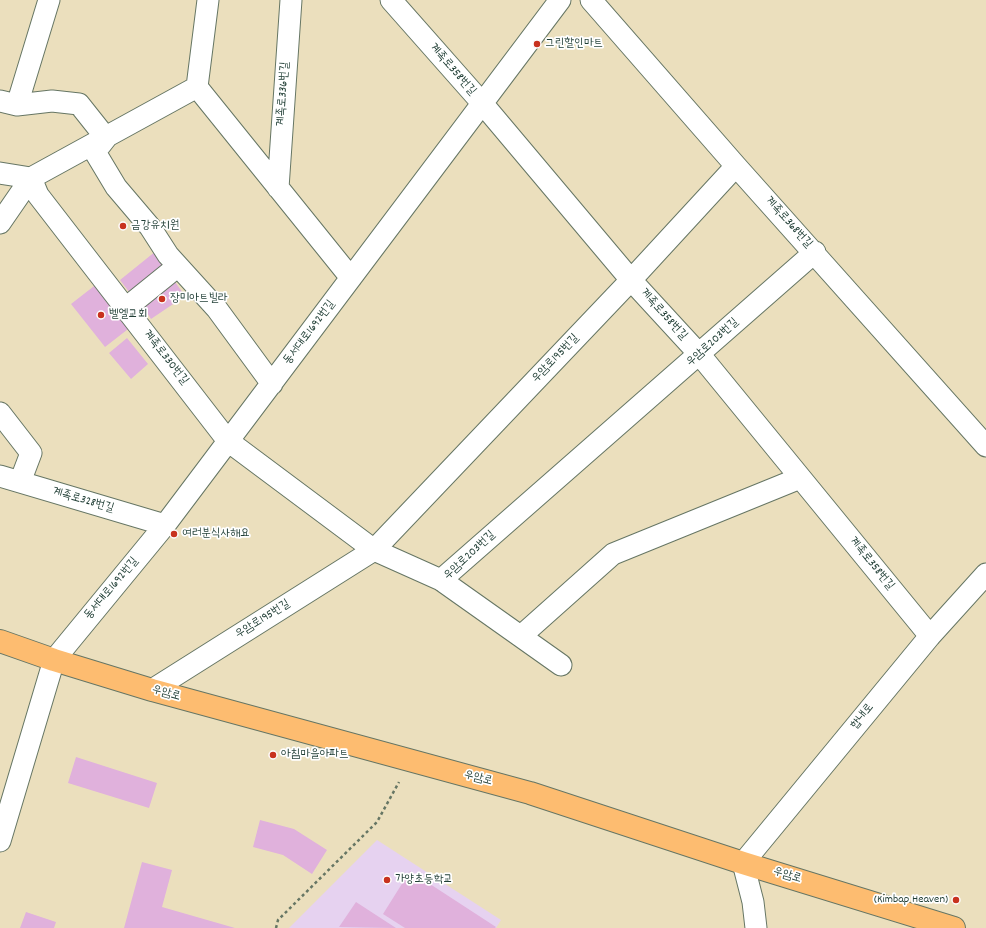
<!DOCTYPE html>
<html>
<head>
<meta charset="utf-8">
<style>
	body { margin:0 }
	canvas { display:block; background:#ebdfbd }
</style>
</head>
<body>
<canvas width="986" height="928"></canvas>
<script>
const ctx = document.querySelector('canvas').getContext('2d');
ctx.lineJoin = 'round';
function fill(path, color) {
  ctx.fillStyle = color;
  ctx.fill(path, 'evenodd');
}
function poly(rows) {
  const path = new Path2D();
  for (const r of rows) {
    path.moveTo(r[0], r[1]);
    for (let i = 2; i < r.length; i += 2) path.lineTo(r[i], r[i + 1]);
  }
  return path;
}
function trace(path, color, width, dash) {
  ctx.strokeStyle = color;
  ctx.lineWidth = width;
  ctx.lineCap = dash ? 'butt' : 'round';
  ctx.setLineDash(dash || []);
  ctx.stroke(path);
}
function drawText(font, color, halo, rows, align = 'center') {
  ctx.font = font + ' Dekko,"Poor Story",sans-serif';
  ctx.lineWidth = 3.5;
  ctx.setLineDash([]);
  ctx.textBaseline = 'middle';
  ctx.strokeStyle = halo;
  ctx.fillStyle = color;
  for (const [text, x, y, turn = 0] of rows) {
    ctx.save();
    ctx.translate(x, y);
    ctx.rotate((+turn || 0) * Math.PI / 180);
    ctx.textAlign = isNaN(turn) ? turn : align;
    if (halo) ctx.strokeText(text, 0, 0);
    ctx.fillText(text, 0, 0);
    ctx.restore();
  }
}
fill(poly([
	[377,840,501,920,496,928,289,928]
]), '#e6d2f0');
fill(poly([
	[156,251,170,268,133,297,120,280],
	[173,279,185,296,151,319,140,302],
	[98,283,132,326,105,347,71,304],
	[127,338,148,364,131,379,109,353],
	[76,757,157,783,149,808,68,783],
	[260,820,294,829,327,850,312,874,283,855,253,847],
	[142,862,172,870,162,907,235,928,124,928],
	[410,871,496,927,495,928,405,928,383,914],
	[356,902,396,928,339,927],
	[26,912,56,922,54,928,20,928]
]), '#e0b1dc');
const minor = poly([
	[208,0,197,87,351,278],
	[391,0,482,103,631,280,700,355,930,636],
	[591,0,736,166,986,446],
	[0,101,17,105,52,101,79,104,106,138,95,152,116,187,150,227,168,255,217,309,272,384],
	[17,105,49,0],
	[0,173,31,178,197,87],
	[31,178,38,195,228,441,374,550,441,580,561,665],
	[278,188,291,0],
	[0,223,31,178],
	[126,308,178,266],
	[0,413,31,453,20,482],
	[0,476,165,525],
	[441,580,815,252],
	[521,636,613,554,800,478],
	[152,690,374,550,631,280,736,166],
	[0,841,54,660,165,525,560,0],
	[756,928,753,902,743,863,930,636,986,574]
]);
const major = poly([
	[0,641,54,660,152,690,530,793,743,863,954,928]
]);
trace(minor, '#667664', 23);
trace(major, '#667664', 24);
trace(poly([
	[276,928,278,920,377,822,399,782]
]), '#667664', 2.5, [3, 3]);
trace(minor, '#fff', 21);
trace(major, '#fdbc70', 22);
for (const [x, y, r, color] of [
	[537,44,4,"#c8321e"],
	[123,226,4,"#c8321e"],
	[162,299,4,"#c8321e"],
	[101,315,4,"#c8321e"],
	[174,534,4,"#c8321e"],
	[273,755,4,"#c8321e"],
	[387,880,4,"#c8321e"],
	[956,900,4,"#c8321e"]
]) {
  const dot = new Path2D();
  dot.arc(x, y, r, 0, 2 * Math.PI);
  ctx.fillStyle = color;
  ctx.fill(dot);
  trace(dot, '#fff', 1.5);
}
drawText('12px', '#1f3d34', '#fff', [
	["그린할인마트",545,44],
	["금강유치원",131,226],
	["장미아트빌라",170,299],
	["벨엘교회",109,315],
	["여러분식사해요",182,534],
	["아침마을아파트",281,755],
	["가양초등학교",395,880],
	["(Kimbap Heaven)",948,900,"right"]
], 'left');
drawText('12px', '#1f3d34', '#fff', [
	["계족로358번길",452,70,49],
	["계족로336번길",284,94,-86],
	["계족로368번길",788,223,48],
	["계족로358번길",663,315,48],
	["동서대로1692번길",310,333,-53],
	["우암로203번길",713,343,-42],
	["계족로330번길",165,358,52],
	["우암로195번길",556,359,-46],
	["계족로328번길",83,501,16],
	["우암로203번길",470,556,-43],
	["계족로358번길",871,564,51],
	["동서대로1692번길",112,589,-50],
	["우암로195번길",263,620,-32],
	["우암로",166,694,16],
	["합내로",863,717,-51],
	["우암로",478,779,15],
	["우암로",787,876,17]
]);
</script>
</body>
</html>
